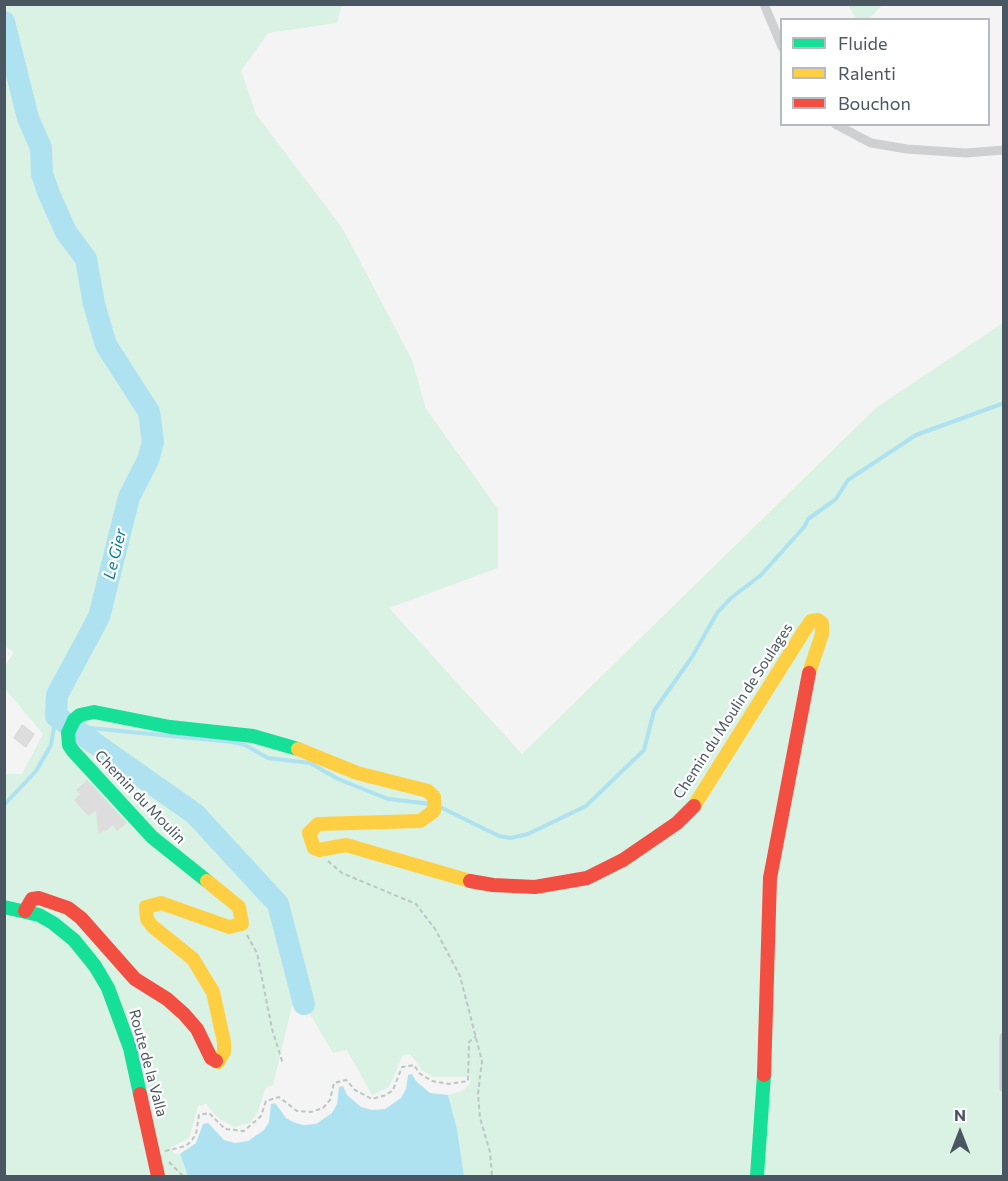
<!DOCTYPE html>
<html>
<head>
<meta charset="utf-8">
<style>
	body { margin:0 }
	#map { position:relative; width:1008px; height:1181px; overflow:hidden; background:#f4f4f4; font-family:Commissioner,sans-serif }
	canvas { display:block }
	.frame { position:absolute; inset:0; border:6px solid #4a5661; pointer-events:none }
	.legend { position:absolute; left:780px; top:18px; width:210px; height:108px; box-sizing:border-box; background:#fff; border:2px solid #b7bbc0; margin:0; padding:8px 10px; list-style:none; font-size:18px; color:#4a5661 }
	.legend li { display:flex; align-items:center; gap:12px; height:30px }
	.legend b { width:30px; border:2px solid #b7bbc0 }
	.north { position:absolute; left:930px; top:1103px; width:60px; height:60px; -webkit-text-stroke:4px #fff; paint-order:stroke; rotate:0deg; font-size:16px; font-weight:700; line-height:24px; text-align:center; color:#4a5661 }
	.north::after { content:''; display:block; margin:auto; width:21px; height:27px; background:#4a5661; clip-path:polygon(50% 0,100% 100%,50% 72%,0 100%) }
</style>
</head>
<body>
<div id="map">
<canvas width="1008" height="1181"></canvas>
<div class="frame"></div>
<ul class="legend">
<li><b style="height:8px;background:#16e098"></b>Fluide</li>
<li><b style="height:8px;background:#ffcf43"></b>Ralenti</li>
<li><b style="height:8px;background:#f24e42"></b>Bouchon</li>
</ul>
<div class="north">N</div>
</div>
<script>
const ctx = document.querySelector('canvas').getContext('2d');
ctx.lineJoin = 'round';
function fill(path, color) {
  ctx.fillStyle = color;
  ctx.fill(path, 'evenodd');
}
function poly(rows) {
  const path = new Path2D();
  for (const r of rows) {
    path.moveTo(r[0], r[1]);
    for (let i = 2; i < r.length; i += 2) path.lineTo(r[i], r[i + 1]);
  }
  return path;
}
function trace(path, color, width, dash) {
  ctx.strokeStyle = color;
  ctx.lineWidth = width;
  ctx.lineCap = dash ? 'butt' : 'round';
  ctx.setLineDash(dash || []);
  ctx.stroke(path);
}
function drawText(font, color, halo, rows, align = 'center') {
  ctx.font = font + ' Commissioner,sans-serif';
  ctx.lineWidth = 4.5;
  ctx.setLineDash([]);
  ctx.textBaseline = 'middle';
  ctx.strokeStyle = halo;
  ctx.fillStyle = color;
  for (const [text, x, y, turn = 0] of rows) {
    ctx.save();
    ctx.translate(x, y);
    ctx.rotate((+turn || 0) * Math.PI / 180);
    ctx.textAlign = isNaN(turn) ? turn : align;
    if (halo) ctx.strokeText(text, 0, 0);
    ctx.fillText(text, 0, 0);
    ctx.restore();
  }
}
fill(poly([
	[5,5,342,5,337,23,268,33,241,71,256,114,343,229,412,360,426,409,498,509,498,568,389,608,522,754,877,407,1003,323,1003,1176,464,1176,457,1129,448,1095,462,1091,470,1084,471,1077,433,1077,422,1070,410,1054,403,1055,389,1087,372,1095,347,1050,333,1053,304,1004,292,1006,273,1085,266,1088,257,1114,250,1123,234,1127,219,1119,206,1104,198,1106,189,1138,170,1148,175,1154,180,1154,188,1176,5,1176,5,774,22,774,43,734,5,689,4,668,14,652,4,646],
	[848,5,882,5,868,20,856,19]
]), '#d9f2e3');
fill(poly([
	[412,1074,416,1081,430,1093,448,1095,457,1129,464,1176,188,1176,180,1154,196,1143,203,1124,208,1123,224,1140,235,1143,248,1141,264,1130,269,1122,271,1104,275,1103,286,1118,293,1122,303,1125,316,1124,332,1113,337,1104,339,1087,343,1086,347,1095,361,1107,372,1110,385,1109,401,1098,406,1089,408,1075]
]), '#aee2f0');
trace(poly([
	[74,730,90,728,232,742,245,745,268,758,310,763,338,779,388,799,431,804],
	[4,805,36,771,51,745,56,716],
	[438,806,499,836,511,838,528,834,586,806,644,750,654,711,692,657,717,613,731,598,761,575,805,526,808,519,836,499,848,480,916,435,1004,403]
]), '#aee2f0', 4);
trace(poly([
	[4,22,28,118,41,148,42,174,49,194,66,232,86,259,94,304,106,345,149,412,153,442,148,460,129,497,99,617,57,695,56,716,195,814,278,904,304,1004]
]), '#aee2f0', 22);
fill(poly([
	[22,724,35,734,26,748,13,738],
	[87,780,127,823,117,831,113,825,106,831,98,833,96,810,88,816,74,800,80,794,76,790]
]), '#ddddde');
trace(poly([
	[328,861,342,873,416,904,435,929,460,976,482,1061,478,1094,480,1118,490,1152,492,1176],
	[247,935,257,953,272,1029,283,1064],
	[165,1151,186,1146,192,1140,196,1134,199,1115,209,1113,225,1129,244,1131,261,1116,266,1101,279,1097,297,1111,311,1112,323,1108,330,1100,334,1083,346,1080,355,1090,372,1099,386,1095,393,1090,402,1067,414,1065,419,1073,432,1081,449,1084,468,1081,469,1042,476,1036],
	[169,1162,183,1176]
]), '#bcc7c4', 2, [4.5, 3]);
trace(poly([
	[764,4,782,47],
	[835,124,871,143,907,149,966,153,1004,150],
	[1004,1037,1004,1088]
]), '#ced0d2', 9);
trace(poly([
	[207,881,152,837,73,751,69,745,68,733,74,720,80,715,94,712,170,727,253,736,298,749],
	[4,907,39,915,53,923,74,940,95,966,108,988,130,1048,140,1094],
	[757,1176,764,1075]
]), '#16e098', 14);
trace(poly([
	[298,749,357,773,428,791,434,797,434,811,420,821,318,824,309,833,314,848,319,850,346,845,470,881],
	[694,806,804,631,811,621,818,620,822,623,822,634,809,673],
	[207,881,239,907,242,924,229,927,161,903,146,907,147,919,152,926,193,959,213,992,224,1042,224,1052,218,1062,216,1061]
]), '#ffcf43', 14);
trace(poly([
	[470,881,493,885,535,887,587,878,623,860,677,823,694,806],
	[25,911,32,899,39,898,68,908,81,918,135,979,167,999,184,1014,197,1029,211,1058,216,1061],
	[764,1075,770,878,809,673],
	[140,1094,158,1176]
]), '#f24e42', 14);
drawText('15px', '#4a5661', '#fff', [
	["Chemin du Moulin de Soulages",733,711,-57],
	["Chemin du Moulin",140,797,46],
	["Route de la Valla",148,1063,75]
]);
drawText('italic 16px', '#0c7c9b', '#fff', [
	["Le Gier",115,554,-76]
]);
</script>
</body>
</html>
